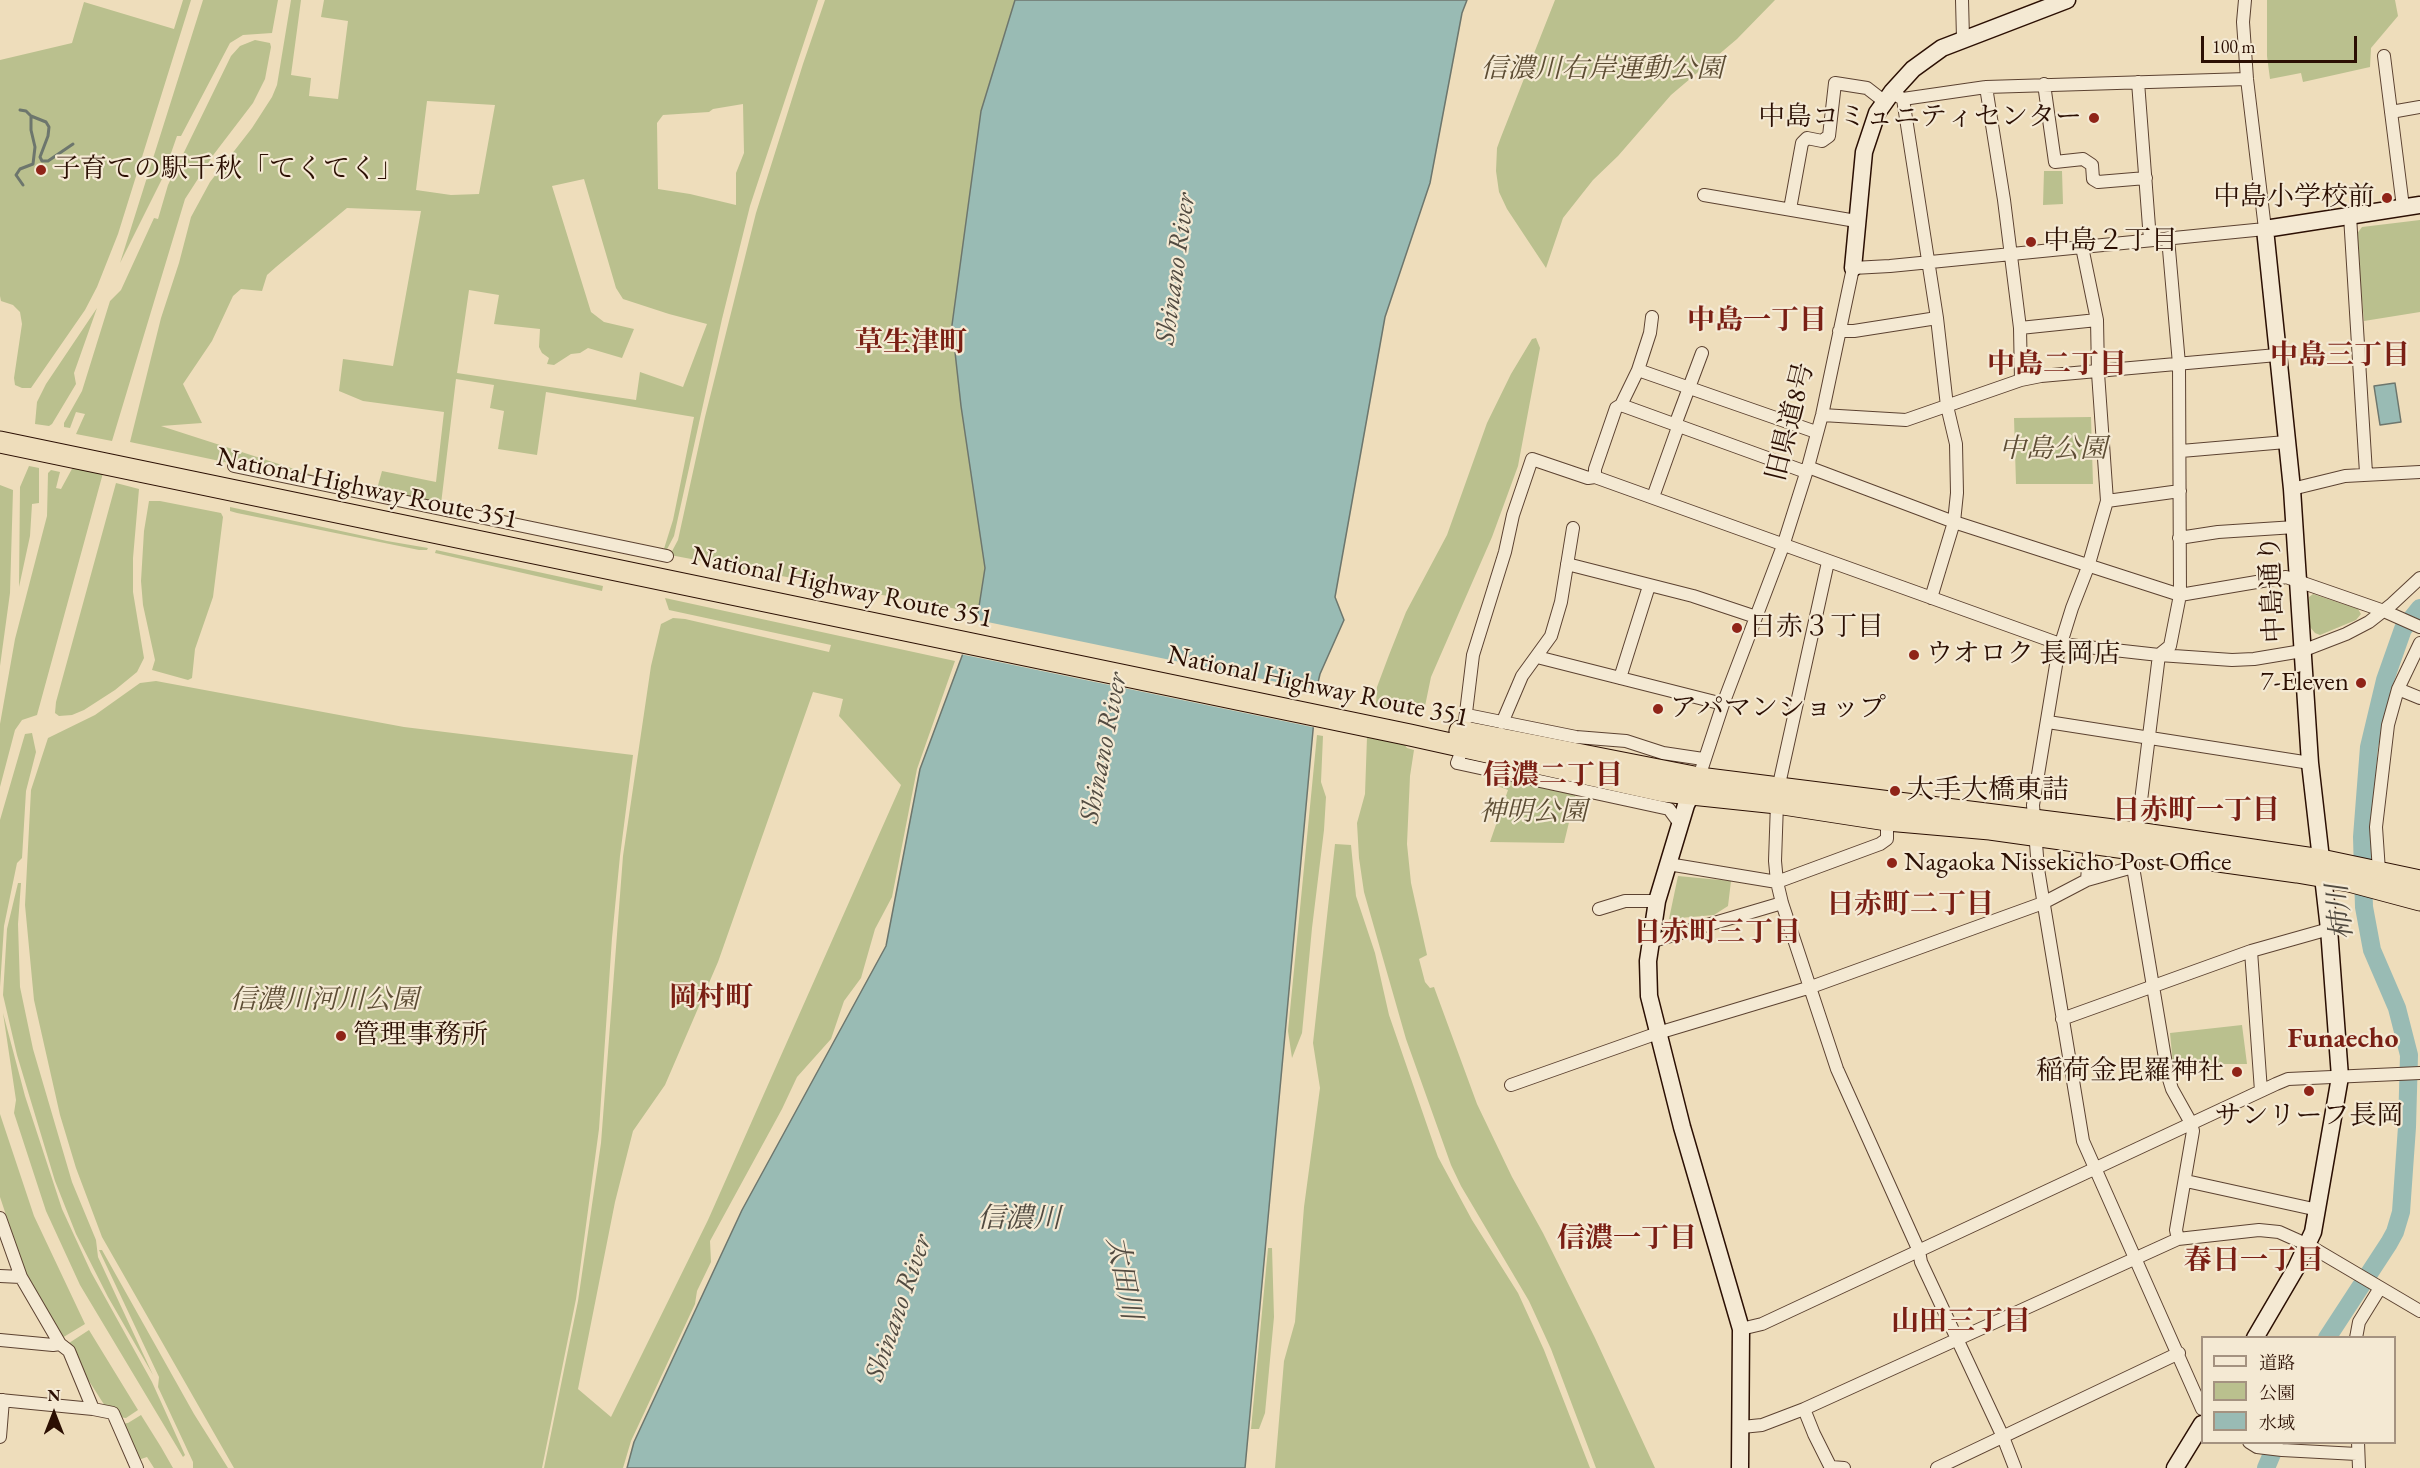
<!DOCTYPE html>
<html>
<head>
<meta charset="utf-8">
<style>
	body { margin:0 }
	#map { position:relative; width:2420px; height:1468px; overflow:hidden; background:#edb; font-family:"EB Garamond","Noto Serif JP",serif }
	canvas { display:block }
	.legend { position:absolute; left:2201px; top:1336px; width:195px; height:108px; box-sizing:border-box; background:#f4e9d3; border:2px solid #a49280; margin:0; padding:8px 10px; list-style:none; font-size:18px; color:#2b0f03 }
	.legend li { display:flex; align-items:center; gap:12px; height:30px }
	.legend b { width:30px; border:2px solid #a49280 }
	.north { position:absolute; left:24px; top:1384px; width:60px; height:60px; -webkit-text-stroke:4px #f4e9d3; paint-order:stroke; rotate:0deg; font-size:16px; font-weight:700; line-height:24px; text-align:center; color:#2b0f03 }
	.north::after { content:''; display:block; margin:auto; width:21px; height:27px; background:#2b0f03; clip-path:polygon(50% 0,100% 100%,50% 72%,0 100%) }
	.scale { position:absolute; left:2201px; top:36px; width:156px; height:27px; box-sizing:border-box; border:3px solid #2b0f03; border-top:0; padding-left:8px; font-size:18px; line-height:21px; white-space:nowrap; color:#2b0f03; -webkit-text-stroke:4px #f4e9d3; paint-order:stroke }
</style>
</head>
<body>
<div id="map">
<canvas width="2420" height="1468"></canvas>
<ul class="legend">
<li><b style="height:8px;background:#f4e9d3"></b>道路</li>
<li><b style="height:16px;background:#bac08e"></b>公園</li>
<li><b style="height:16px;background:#99bbb4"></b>水域</li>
</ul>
<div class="north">N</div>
<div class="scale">100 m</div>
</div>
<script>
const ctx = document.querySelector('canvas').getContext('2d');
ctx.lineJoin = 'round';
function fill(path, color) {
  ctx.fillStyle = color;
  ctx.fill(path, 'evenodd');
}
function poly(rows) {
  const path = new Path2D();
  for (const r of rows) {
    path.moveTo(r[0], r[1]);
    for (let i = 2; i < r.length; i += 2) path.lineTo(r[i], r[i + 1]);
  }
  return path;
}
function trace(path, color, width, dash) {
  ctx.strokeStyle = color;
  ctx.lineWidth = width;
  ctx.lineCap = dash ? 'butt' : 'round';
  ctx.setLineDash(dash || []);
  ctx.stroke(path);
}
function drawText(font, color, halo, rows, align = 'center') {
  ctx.font = font + ' "EB Garamond","Noto Serif JP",serif';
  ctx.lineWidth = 4.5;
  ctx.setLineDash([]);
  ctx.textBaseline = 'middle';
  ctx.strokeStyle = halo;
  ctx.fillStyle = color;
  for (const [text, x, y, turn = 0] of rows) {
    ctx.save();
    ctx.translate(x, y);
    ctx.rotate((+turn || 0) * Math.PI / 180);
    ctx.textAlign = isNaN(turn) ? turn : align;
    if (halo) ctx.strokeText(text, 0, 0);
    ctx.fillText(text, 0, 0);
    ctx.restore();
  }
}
fill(poly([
	[183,0,191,0,118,234,97,287,85,310,31,388,22,388,15,385,14,378,22,324,20,312,13,305,1,301,0,296,0,60,72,43,84,2,174,29],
	[203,0,278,0,272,33,243,35,230,43,181,136,177,136,162,179,120,263],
	[291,0,301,0,291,75,311,78,309,96,338,99,348,21,321,17,324,0,818,0,750,206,722,319,674,536,664,555,130,442,161,318,179,263,191,217,210,182,252,128,272,97,277,85],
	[427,101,495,105,479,194,451,195,416,190],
	[743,104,744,153,736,173,736,205,690,194,658,189,657,123,663,115,709,112,713,109],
	[584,179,616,288,623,299,669,314,707,324,683,387,640,372,636,400,457,373,469,290,499,295,494,324,540,329,539,347,542,353,549,358,547,364,554,365,571,354,580,353,588,348,622,358,634,329,604,322,591,312,552,186],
	[347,208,421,211,393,366,343,359,339,391,363,401,444,412,436,482,382,471,377,489,316,476,161,426,202,423,183,384,212,341,233,296,241,289,262,291,267,275,276,267],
	[456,379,494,385,490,408,504,411,498,449,537,455,546,392,694,417,673,520,663,552,441,504],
	[825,0,1015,0,981,111,952,325,961,406,985,568,978,613,670,555,678,540,705,417,756,213,803,64],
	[1555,0,1775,0,1737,39,1671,95,1618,156,1593,180,1563,218,1546,268,1507,209,1499,192,1496,171,1497,148,1501,137],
	[2267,0,2395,0,2398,16,2371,48,2370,67,2303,82,2301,73,2270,79,2267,56],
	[255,40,270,43,271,47,265,79,253,103,214,154,185,199,112,441,76,434,85,414,76,412,70,428,64,427,64,423,82,391,110,301,121,290,154,218,158,219,168,185,231,56,240,46],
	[2044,171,2062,171,2063,204,2043,205],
	[2420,220,2420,312,2364,321,2356,235,2362,227],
	[97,308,74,373,76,384,52,424,49,426,35,424,37,402,46,384],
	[1536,338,1540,348,1518,466,1492,537,1431,677,1424,711,1412,707,1407,711,1376,704,1377,687,1389,655,1406,612,1447,535,1487,423,1511,374,1532,339],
	[2091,417,2093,484,2016,484,2014,418],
	[29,466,39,468,39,503,32,504,30,536,19,587,20,487],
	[73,467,103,473,37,715,22,720,15,730,0,787,0,724,15,639,47,516,48,473,51,470,60,472,56,488,61,489],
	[116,483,139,489,133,558,133,592,144,658,137,672,115,690,84,710,72,715,59,716,55,713,56,702],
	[0,485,13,490,10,593,0,666],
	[149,501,160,501,221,513,223,517,213,597,195,649,192,678,188,680,152,670,155,660,143,605,141,581,144,531],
	[230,507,387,541,428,548,427,550,419,550,237,513,230,511],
	[436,550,603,586,602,591,435,553],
	[2313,594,2358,609,2361,614,2356,620,2320,635,2315,633,2310,627,2309,597],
	[665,598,955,661,917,769,892,897,875,929,861,978,844,1001,831,1039,797,1077,782,1109,710,1241,711,1262,697,1291,695,1304,631,1441,623,1468,544,1468,578,1301,601,1143,623,856,651,666,661,624,673,618,685,619,829,652,831,645,669,610],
	[813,692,843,699,839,716,901,785,708,1220,611,1417,578,1389,615,1202,633,1131,665,1085,718,962],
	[156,681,404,727,633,755,620,856,612,938,599,1129,576,1299,542,1468,234,1468,102,1237,76,1168,60,1115,34,1000,25,905,31,790,48,738,95,715,140,683],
	[32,733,36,752,26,791,22,858,17,863,4,926,0,987,0,820,25,734],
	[1317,735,1323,736,1321,782,1326,797,1324,830,1312,928,1302,1033,1292,1058,1288,1031],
	[1367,737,1404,744,1407,748,1414,750,1410,776,1407,844,1411,883,1427,955,1419,959,1425,982,1430,988,1434,987,1477,1104,1512,1177,1543,1233,1595,1338,1655,1468,1596,1468,1551,1349,1529,1301,1461,1186,1451,1165,1406,1039,1364,892,1359,858,1357,823,1365,794],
	[1489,776,1576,793,1564,843,1490,842,1508,790,1487,782],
	[1335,844,1351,845,1356,896,1375,953,1389,1015,1438,1157,1472,1220,1518,1293,1544,1350,1590,1468,1275,1468,1284,1361,1295,1322,1304,1207,1320,1088,1313,1043],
	[1678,876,1731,881,1728,906,1714,915,1669,919],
	[18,883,21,883,18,924,20,987,33,1049,72,1182,96,1240,98,1257,153,1375,108,1297,76,1234,55,1181,17,1055,3,995,7,929],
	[3,1013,25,1096,62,1209,91,1272,152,1382,185,1455,183,1457,80,1285,46,1211,14,1113,16,1100],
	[2242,1025,2247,1064,2173,1064,2170,1033],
	[0,1114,34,1216,85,1324,62,1338,26,1275,0,1197],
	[1268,1248,1272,1248,1274,1317,1265,1413,1259,1429,1251,1429],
	[99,1250,102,1250,194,1414,228,1468,193,1468,193,1462,158,1387,159,1377],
	[89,1330,138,1410,126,1418,119,1417,105,1406,66,1345],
	[141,1415,161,1447,173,1468,154,1468,147,1457,138,1460,120,1424,128,1423]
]), '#bac08e');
const water = poly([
	[1015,0,1467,0,1462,13,1430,183,1385,317,1335,597,1344,620,1320,674,1317,687,1245,1468,627,1468,634,1442,742,1210,886,946,920,769,978,613,985,568,961,406,952,325,981,111,1015,0],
	[2395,383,2401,422,2380,425,2374,386,2395,383]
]);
fill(water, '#99bbb4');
trace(water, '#6d766d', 1.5);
fill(poly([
	[973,619,1320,691,1317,728,960,654]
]), '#edb');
trace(poly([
	[20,110,26,111,31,116,31,130,35,147,33,164,20,169,16,175,23,185],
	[31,116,46,122,49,127,48,136,40,157,42,161,48,161,73,144]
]), '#6d766d', 3);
trace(poly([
	[2327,1338,2389,1243,2395,1232,2401,1212,2407,1127,2409,1055,2397,1008,2372,950,2364,907,2362,837,2369,747,2385,680,2403,629,2420,608],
	[2266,1468,2277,1442]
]), '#99bbb4', 18);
const street = poly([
	[1962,0,1963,38],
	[2384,56,2403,207],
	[2138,82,2150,240],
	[2044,84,2055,162,2083,159,2092,165,2093,179,2098,182,2146,178],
	[1986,87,2004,200,2020,328,2021,380],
	[1896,95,1903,99,1986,87,2247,79],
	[1903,99,1937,318,1947,406,1956,444,1957,493,1954,522,1931,598],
	[2391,112,2420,107],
	[1704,195,1856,221],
	[1790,209,1802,143,1807,138,1822,141,1829,136,1835,83,1867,88,1885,102],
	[2350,216,2366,473],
	[2082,247,2097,320,2098,373,2107,501,2088,567,2072,608,2058,653,2033,805,2038,869,2083,1141,2202,1409],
	[2020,328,2097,320],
	[1839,331,1854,331,1937,318],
	[1638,370,1816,432],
	[1621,405,1638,370,1650,333,1652,317],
	[1822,415,1906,420,2021,380,2041,376,2277,355],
	[1675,425,1702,353],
	[2181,451,2286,442],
	[234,466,667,556],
	[1808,467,1954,522,2180,595,2286,577,2384,611,2420,627],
	[1595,477,1595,469,1616,408,1621,405,1806,472],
	[2292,489,2345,476,2420,472],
	[1653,497,1678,427],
	[2107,501,2180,491],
	[2179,538,2218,532,2295,527],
	[1567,564,1693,596,1756,617],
	[1537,657,1723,704],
	[1620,678,1649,586],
	[2398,689,2420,698],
	[1467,715,1576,737,1626,741,1663,753,1703,759],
	[1465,721,1473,655,1505,552,1513,515,1532,459,1588,478,1595,477,2060,644,2159,655,2232,660,2254,659,2302,651,2346,634,2369,622,2392,604,2420,578],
	[2048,722,2310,763],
	[1502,723,1522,676,1551,636,1561,602,1573,528],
	[1459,758,1457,763,1669,809,1680,824],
	[1697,783,1723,704,1783,546,1808,467,1822,415,1853,268,1890,266,2265,229,2247,79,2243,22,2245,0],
	[1778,789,1828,562],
	[1777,803,1775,861,1777,882,1782,903,1837,1069,1919,1251,1921,1262,2003,1437,2015,1468],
	[2137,833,2159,655,2170,646,2180,595,2179,364,2168,238],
	[2134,849,2133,867,2168,1076,2172,1089,2191,1123,2193,1131,2176,1230,2178,1239],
	[1668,864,1777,882,1880,844,1887,839,1887,820],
	[2379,871,2376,827,2388,725,2398,689,2420,643],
	[2087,880,2133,867],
	[1599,909,1625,901,1657,901],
	[1650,942,1782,903],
	[2251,951,2261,1091],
	[2062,1019,2251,951,2329,929],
	[1511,1085,1658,1033,1811,987,2043,903,2087,880,2090,843],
	[2186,1181,2318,1210],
	[0,1218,21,1277,60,1344,69,1351,93,1409],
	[0,1276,21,1277],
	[1741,1329,1762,1324,2276,1084,2288,1079,2420,1073],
	[2356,1338,2359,1322,2380,1288],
	[0,1340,53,1345,60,1344],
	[0,1400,93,1409,113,1413,137,1468],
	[1804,1409,1814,1434,1831,1468],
	[1742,1427,1762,1425,1804,1409,2178,1239,2259,1230,2279,1232,2308,1245,2420,1311],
	[0,1437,3,1400],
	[2249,1442,2257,1447,2282,1450,2357,1454],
	[2358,1442,2359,1468],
	[1831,1467,1844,1468],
	[1937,1468,2179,1353]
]);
const secondary = poly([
	[1853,268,1864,152,1877,113,1892,92,1913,69,1942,48,2067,0],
	[1691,795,1686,805,1657,901,1648,961,1649,996,1682,1127,1741,1329,1740,1468],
	[2255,1338,2296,1268,2313,1232,2340,1077,2329,929,2310,763,2292,489,2265,229,2420,205],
	[2175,1468,2202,1424]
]);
const highway = poly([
	[0,442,1410,735,1663,791,1777,803,1887,820,1990,829,2297,872,2349,881,2420,900],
	[1460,731,1699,778,2137,833,2321,860,2420,881]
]);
trace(street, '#5c4231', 14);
trace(secondary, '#2b0f03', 19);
trace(highway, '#2b0f03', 23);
trace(street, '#f4e9d3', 12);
trace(secondary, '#f4e9d3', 16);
trace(highway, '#edb', 21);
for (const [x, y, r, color] of [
	[2094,118,6,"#8f2418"],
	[41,170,6,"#8f2418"],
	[2387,198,6,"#8f2418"],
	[2031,242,6,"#8f2418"],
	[1737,628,6,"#8f2418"],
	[1914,655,6,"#8f2418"],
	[2361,683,6,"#8f2418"],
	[1658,709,6,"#8f2418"],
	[1895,791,6,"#8f2418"],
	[1892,863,6,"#8f2418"],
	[341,1036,6,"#8f2418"],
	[2237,1072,6,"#8f2418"],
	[2309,1091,6,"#8f2418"]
]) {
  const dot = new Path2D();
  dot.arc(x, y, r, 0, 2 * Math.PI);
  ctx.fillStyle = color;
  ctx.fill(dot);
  trace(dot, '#f4e9d3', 2);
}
drawText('italic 27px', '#5d4d34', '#f4e9d3', [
	["信濃川右岸運動公園",1602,70],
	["中島公園",2053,450],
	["神明公園",1533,813],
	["信濃川河川公園",324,1001]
]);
drawText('27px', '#2b0f03', '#f4e9d3', [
	["中島コミュニティセンター",2082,118,"right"],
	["子育ての駅千秋「てくてく」",53,170],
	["中島小学校前",2375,198,"right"],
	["中島２丁目",2043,242],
	["日赤３丁目",1749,628],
	["ウオロク 長岡店",1926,655],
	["7-Eleven",2349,683,"right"],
	["アパマンショップ",1670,709],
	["大手大橋東詰",1907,791],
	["Nagaoka Nissekicho Post Office",1904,863],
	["管理事務所",353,1036],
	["稲荷金毘羅神社",2225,1072,"right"],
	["サンリーフ長岡",2309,1117,"center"]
], 'left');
drawText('27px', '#2b0f03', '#f4e9d3', [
	["旧県道8号",1791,422,-76],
	["National Highway Route 351",367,489,12],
	["National Highway Route 351",842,588,12],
	["中島通り",2273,589,-93],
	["National Highway Route 351",1318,687,12]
]);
drawText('italic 28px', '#524b41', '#f4e9d3', [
	["Shinano River",1176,269,-82],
	["Shinano River",1104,748,-79],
	["柿川",2341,912,-96],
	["信濃川",1019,1219],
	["太田川",1123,1278,79],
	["Shinano River",899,1308,-71]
]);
drawText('bold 28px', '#7a1f14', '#f4e9d3', [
	["中島一丁目",1757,321],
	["草生津町",911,343],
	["中島三丁目",2340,356],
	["中島二丁目",2057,365],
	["信濃二丁目",1553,776],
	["日赤町一丁目",2196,811],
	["日赤町二丁目",1910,905],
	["日赤町三丁目",1717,933],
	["岡村町",711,998],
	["Funaecho",2343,1039],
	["信濃一丁目",1627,1239],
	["春日一丁目",2254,1261],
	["山田三丁目",1961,1322]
]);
</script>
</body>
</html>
